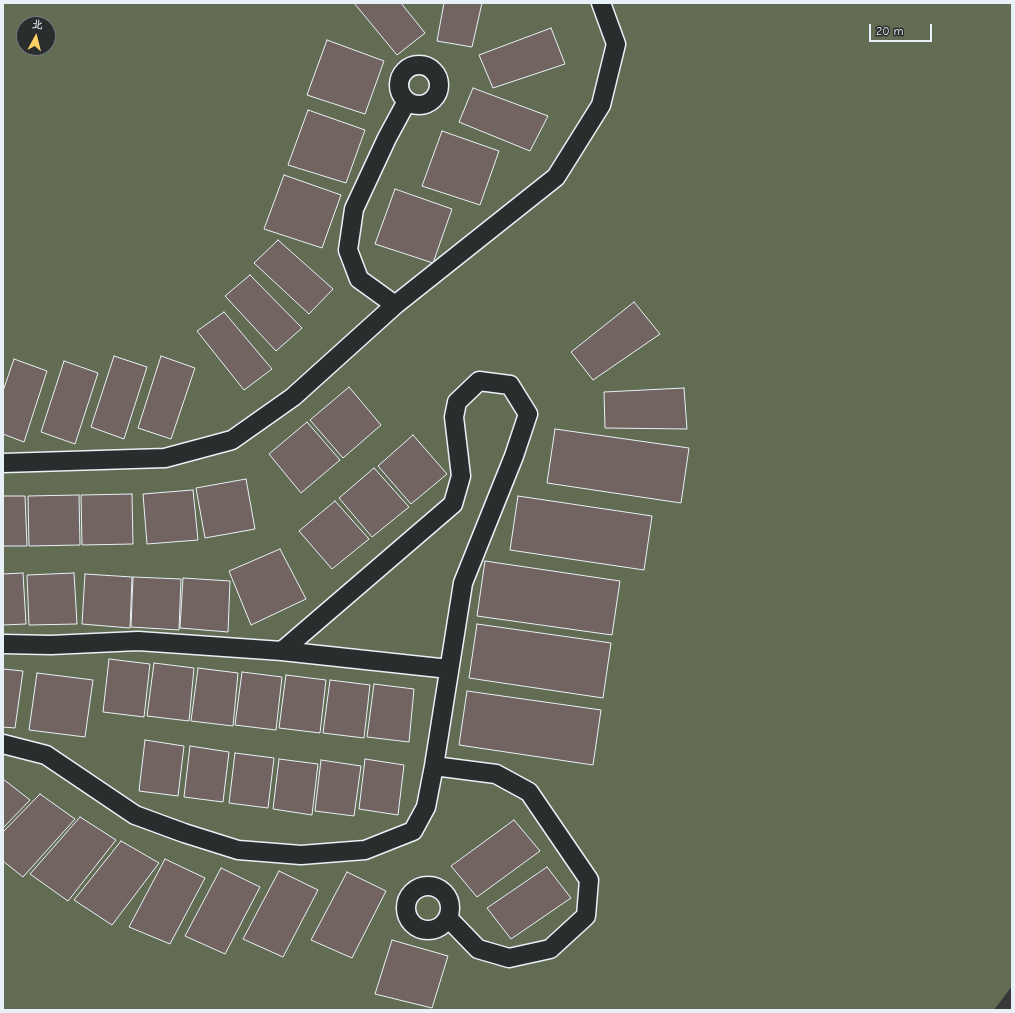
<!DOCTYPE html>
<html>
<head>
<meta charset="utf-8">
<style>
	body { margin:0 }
	#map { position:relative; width:1015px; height:1013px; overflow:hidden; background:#383838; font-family:"Comic Neue","LXGW WenKai TC",sans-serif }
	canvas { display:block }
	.frame { position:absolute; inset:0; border:4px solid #e8f1f8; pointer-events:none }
	.north { position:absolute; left:16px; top:16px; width:40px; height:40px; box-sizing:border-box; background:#2a2d2e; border:1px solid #767b7f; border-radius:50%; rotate:7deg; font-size:11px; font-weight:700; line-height:16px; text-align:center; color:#e8f1f8 }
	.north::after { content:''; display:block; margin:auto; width:14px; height:18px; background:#ffd166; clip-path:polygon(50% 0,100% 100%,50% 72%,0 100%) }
	.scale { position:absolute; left:869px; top:24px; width:63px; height:18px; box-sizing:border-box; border:2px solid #e8f1f8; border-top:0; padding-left:5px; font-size:12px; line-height:14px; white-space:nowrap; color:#e8f1f8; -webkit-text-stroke:3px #2a2d2e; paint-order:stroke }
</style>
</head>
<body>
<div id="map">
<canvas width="1015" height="1013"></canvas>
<div class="frame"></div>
<div class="north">北</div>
<div class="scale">20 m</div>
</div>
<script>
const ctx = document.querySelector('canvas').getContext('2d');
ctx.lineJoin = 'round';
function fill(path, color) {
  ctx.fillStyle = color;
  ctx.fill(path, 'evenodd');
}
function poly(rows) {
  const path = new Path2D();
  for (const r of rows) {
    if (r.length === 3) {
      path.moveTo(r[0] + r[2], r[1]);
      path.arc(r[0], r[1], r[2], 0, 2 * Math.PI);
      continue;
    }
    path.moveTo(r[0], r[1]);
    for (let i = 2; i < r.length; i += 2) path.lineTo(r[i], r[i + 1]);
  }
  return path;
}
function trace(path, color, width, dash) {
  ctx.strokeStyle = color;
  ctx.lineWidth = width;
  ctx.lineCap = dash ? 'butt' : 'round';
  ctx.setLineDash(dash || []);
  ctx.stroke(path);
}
fill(poly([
	[3,3,1012,3,1012,986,994,1010,3,1010],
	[24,24,48,24,48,48,24,48]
]), '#616c53');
const building = poly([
	[354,3,401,3,425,33,397,55,354,3],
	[444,3,482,3,472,47,437,41,444,3],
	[551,28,565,64,493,88,479,55,551,28],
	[327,40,384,61,365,114,307,95,327,40],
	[473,88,548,116,530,151,459,122,473,88],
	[308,110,365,130,346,183,288,165,308,110],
	[442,131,499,151,480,205,422,186,442,131],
	[284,175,341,195,322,248,264,229,284,175],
	[395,189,452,209,433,263,375,244,395,189],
	[278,240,333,289,309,314,254,263,278,240],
	[250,275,302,328,276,351,225,296,250,275],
	[634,302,660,334,593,380,571,352,634,302],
	[224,312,272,369,244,390,197,331,224,312],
	[114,356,147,367,124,439,91,427,114,356],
	[161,356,195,368,171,439,138,428,161,356],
	[14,359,47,371,24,442,3,434,3,391,14,359],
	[64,361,98,373,75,444,41,432,64,361],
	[349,387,381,425,343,458,310,420,349,387],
	[684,388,687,429,605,428,604,392,684,388],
	[307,422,340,460,301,493,269,454,307,422],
	[555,429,689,448,681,503,547,483,555,429],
	[413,435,447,474,411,504,378,466,413,435],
	[374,468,409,507,372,537,339,498,374,468],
	[246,479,255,529,205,538,196,488,246,479],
	[193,490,198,540,147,544,143,494,193,490],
	[132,494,133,544,82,545,81,495,132,494],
	[79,495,80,545,29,546,28,496,79,495],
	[3,496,25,496,27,546,3,546,3,496],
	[518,496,652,516,644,570,510,550,518,496],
	[335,501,369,539,332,569,299,531,335,501],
	[280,549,306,599,251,625,229,571,280,549],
	[485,561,620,581,612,635,477,616,485,561],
	[23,573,26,624,3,625,3,574,23,573],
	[74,573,77,624,29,625,27,575,74,573],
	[85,574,132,577,130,628,82,624,85,574],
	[133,577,181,579,179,630,131,627,133,577],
	[183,578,230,581,228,632,180,628,183,578],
	[477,624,611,643,603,698,469,678,477,624],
	[109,659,150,664,144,717,103,712,109,659],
	[154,663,194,668,189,721,147,716,154,663],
	[198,668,238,673,233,726,191,721,198,668],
	[3,669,23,671,15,728,3,727,3,669],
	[242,672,282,677,276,730,235,725,242,672],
	[37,673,93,680,85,737,29,730,37,673],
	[286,675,326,680,320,733,279,728,286,675],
	[330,680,370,685,364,738,323,733,330,680],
	[374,684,414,689,409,742,367,737,374,684],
	[467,691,601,710,593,765,459,745,467,691],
	[145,740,184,746,178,796,139,791,145,740],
	[190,746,229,752,223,802,184,797,190,746],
	[235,753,274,758,268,808,229,803,235,753],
	[279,759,318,764,312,815,273,809,279,759],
	[365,759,404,765,398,815,359,809,365,759],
	[321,760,361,766,354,816,315,811,321,760],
	[3,779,30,800,3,828,3,779],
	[40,794,75,819,23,877,3,861,3,832,40,794],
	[80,817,116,840,68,901,30,874,80,817],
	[514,820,540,851,477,897,451,866,514,820],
	[121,841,159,863,112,925,74,900,121,841],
	[165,859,205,878,170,944,129,927,165,859],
	[547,867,571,898,511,939,487,908,547,867],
	[221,868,260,887,225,954,185,936,221,868],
	[279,871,318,890,283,957,243,939,279,871],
	[347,872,386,891,352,958,311,940,347,872],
	[392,940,448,956,432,1008,375,994,392,940]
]);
fill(building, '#726460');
trace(building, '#e8f1f8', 1);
const minor = poly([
	[419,85,20],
	[395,305,359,279,348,250,354,209,387,138,407,101],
	[3,463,165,458,232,440,293,397,395,305,556,177,601,105,616,44,601,3],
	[3,644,51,645,138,641,282,651,449,669],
	[282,651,453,504,461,476,454,417,457,402,479,381,510,385,528,414,514,456,463,583,434,766,496,774,529,792,589,880,586,916,550,949,509,958,478,949,448,918],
	[3,744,46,755,135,815,184,833,238,850,301,855,365,850,413,831,426,807,434,766],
	[428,908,22]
]);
trace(minor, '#e8f1f8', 21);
trace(minor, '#2a2d2e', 18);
</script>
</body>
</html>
